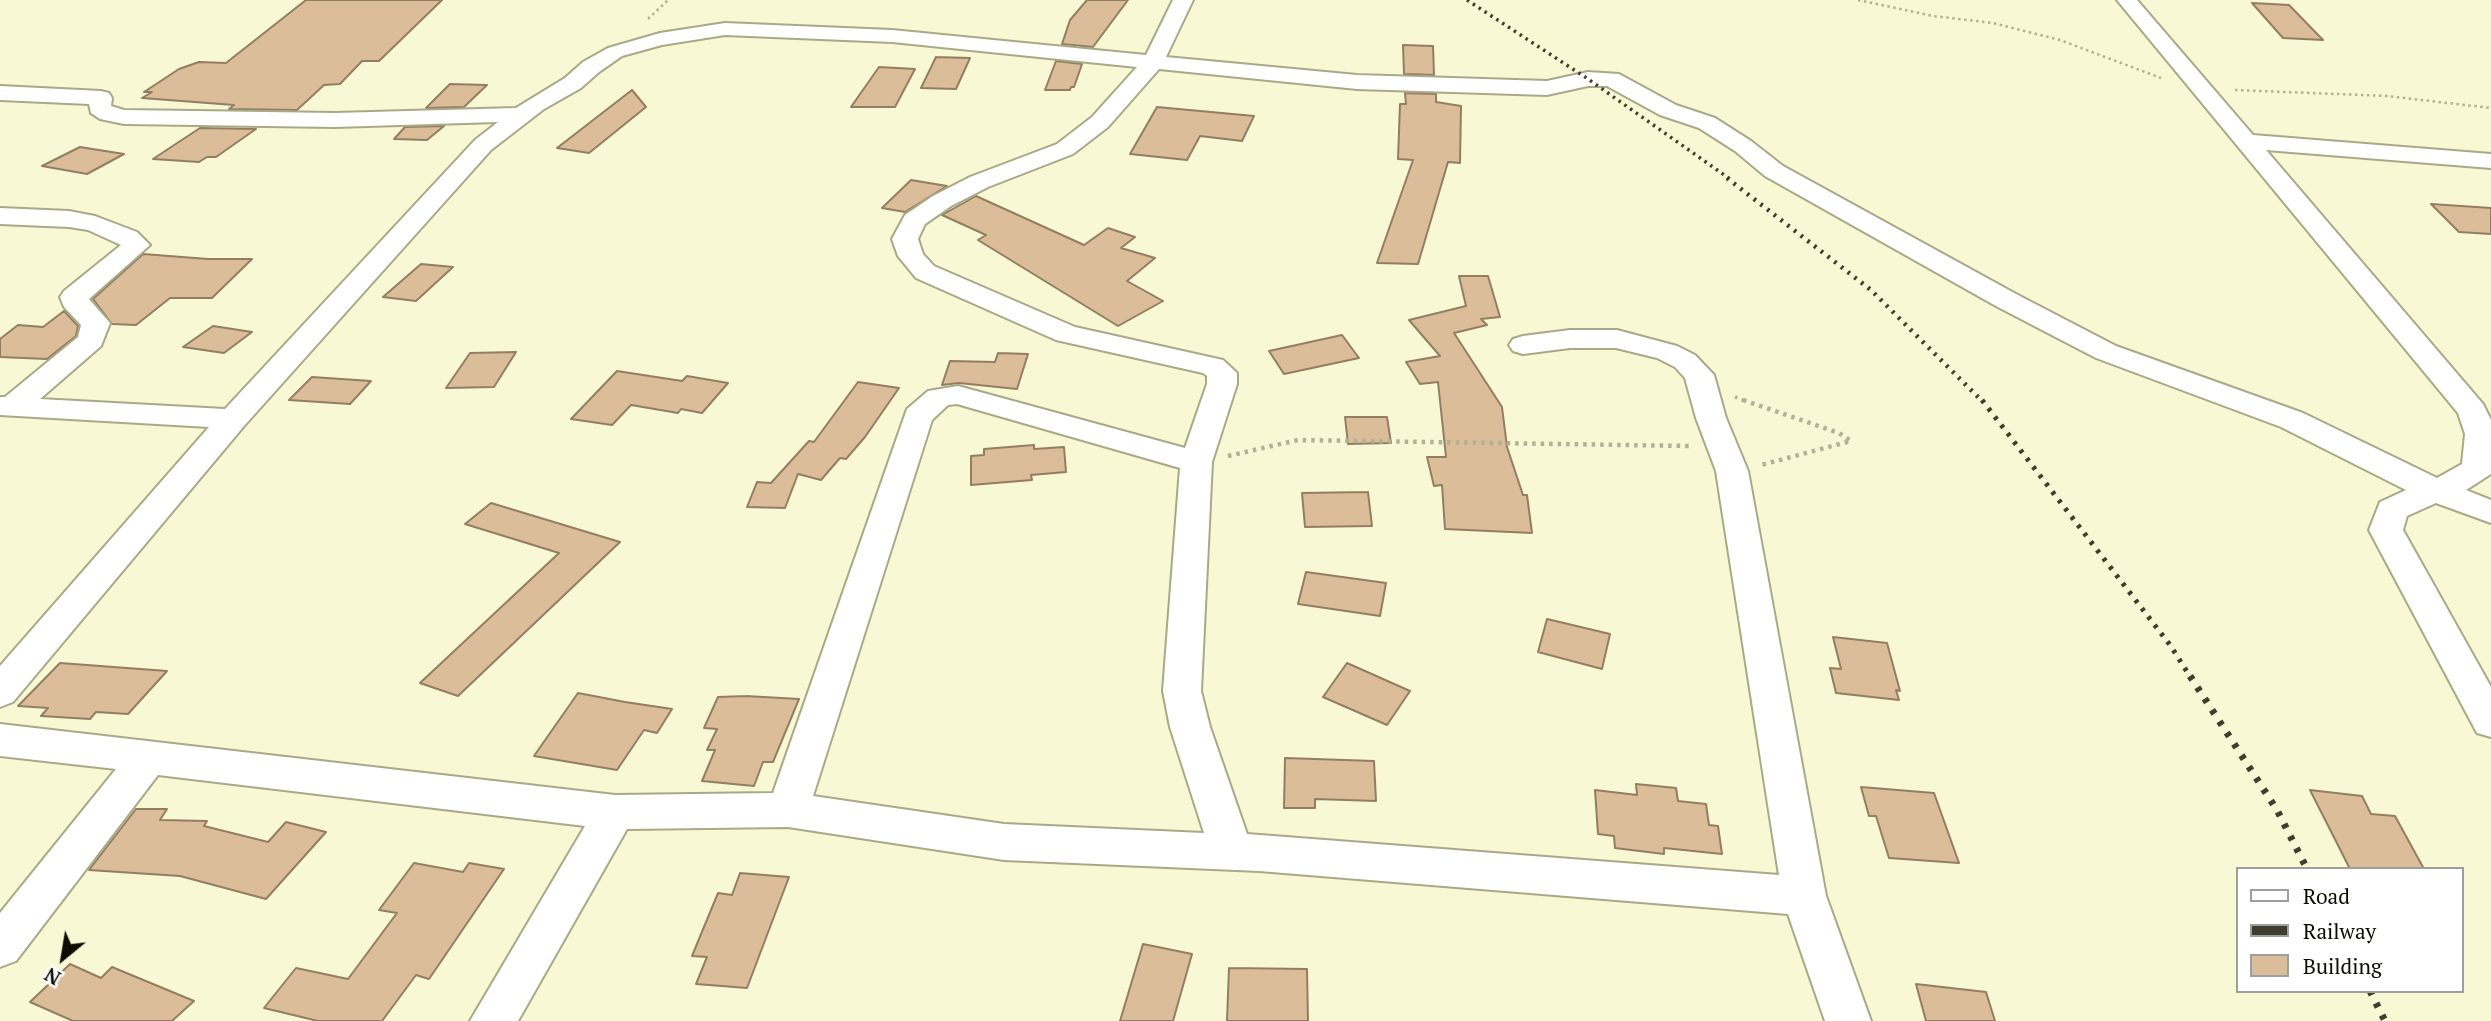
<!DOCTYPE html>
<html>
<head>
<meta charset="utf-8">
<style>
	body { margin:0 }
	#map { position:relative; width:2491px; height:1021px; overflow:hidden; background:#f8f8d4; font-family:"PT Serif",serif }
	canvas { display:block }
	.legend { position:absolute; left:2236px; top:867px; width:228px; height:126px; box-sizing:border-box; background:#fff; border:2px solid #9e9e9a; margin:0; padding:9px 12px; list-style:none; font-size:21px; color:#0c0c02 }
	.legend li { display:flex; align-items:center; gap:14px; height:35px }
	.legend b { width:35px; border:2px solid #9e9e9a }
	.north { position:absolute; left:28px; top:923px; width:70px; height:70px; -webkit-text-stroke:5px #fff; paint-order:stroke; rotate:210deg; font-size:19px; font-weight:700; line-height:28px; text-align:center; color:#0c0c02 }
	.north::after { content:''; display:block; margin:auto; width:24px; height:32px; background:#0c0c02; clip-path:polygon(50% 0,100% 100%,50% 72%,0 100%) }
</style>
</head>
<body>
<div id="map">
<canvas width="2491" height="1021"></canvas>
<ul class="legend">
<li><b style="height:9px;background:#fff"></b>Road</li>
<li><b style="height:9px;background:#3e3e2e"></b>Railway</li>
<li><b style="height:19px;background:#dbbe99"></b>Building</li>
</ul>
<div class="north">N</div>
</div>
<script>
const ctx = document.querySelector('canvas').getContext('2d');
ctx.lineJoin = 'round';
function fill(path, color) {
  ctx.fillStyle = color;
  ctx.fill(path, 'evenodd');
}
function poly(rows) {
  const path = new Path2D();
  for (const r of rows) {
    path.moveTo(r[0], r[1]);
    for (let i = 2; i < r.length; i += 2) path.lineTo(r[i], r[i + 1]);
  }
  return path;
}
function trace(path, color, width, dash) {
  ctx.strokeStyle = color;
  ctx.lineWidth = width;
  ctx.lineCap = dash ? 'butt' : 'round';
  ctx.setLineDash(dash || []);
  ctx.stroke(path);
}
const building = poly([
	[306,0,442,0,379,61,362,61,340,84,324,85,297,110,229,109,234,105,142,98,152,92,144,92,179,69,199,62,226,63,306,0],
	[1087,0,1128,0,1093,47,1062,44,1070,20,1087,0],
	[2252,3,2289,5,2323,40,2283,38,2252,3],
	[1403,45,1433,46,1434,75,1404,74,1403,45],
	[936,57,970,58,956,89,921,88,936,57],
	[1056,61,1082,64,1074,87,1071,87,1070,90,1045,90,1056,61],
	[879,67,915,69,895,107,851,107,879,67],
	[450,84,487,85,464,107,426,108,450,84],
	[632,90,646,107,589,153,557,148,632,90],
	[1405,93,1436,94,1436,102,1461,106,1460,163,1448,162,1418,264,1377,263,1413,160,1398,159,1400,104,1406,104,1405,93],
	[1157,107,1254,116,1242,141,1200,136,1187,160,1130,154,1157,107],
	[444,126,427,140,394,139,405,127,444,126],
	[200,128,256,129,216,157,207,157,199,162,153,159,200,128],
	[80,147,124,154,87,174,42,166,80,147],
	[911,180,947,186,905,212,882,208,911,180],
	[976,196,1084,245,1108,228,1135,237,1121,248,1155,258,1127,281,1163,301,1118,326,978,240,986,235,942,215,976,196],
	[2431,204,2491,208,2491,234,2459,232,2431,204],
	[143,254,208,259,252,259,212,298,170,298,136,325,112,324,93,299,143,254],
	[421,264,453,267,416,301,383,297,421,264],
	[1459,276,1488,276,1500,317,1481,319,1487,325,1454,333,1502,407,1507,447,1523,495,1527,495,1532,533,1445,529,1442,485,1434,486,1427,457,1446,457,1438,382,1420,384,1406,362,1440,356,1409,320,1466,306,1459,276],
	[64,311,78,326,76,336,47,359,0,357,0,339,18,325,43,327,64,311],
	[213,326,252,332,224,353,183,347,213,326],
	[1342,335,1359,358,1284,374,1269,351,1342,335],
	[516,352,494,387,446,388,470,353,516,352],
	[998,353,1028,354,1017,389,959,383,942,385,950,361,995,362,998,353],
	[617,371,682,381,687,376,728,383,702,413,681,409,678,413,631,405,612,425,571,419,617,371],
	[312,377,371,381,350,404,289,400,312,377],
	[858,382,899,388,865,437,846,459,840,458,821,480,798,474,785,508,747,507,757,482,771,483,809,441,814,442,858,382],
	[1345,417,1387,417,1391,443,1348,444,1345,417],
	[1034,445,1034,449,1064,447,1066,472,1031,475,1032,480,971,485,971,456,984,455,984,449,1034,445],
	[1368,492,1372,526,1305,527,1302,493,1368,492],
	[491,503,620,542,458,696,420,683,559,553,465,524,491,503],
	[1306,572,1386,583,1380,616,1298,604,1306,572],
	[1547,619,1610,634,1602,669,1538,652,1547,619],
	[1833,637,1887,643,1900,691,1896,690,1899,700,1836,693,1830,668,1841,669,1833,637],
	[60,663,167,671,128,714,96,712,90,719,41,716,48,708,18,706,60,663],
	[1347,663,1410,691,1387,725,1323,697,1347,663],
	[578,693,625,702,672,709,657,733,644,730,617,770,534,756,578,693],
	[746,696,799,699,773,762,763,762,754,786,702,781,715,750,707,750,717,729,704,728,718,697,746,696],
	[1285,758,1374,761,1376,801,1315,799,1315,808,1284,808,1285,758],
	[1636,784,1676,788,1678,801,1706,804,1709,825,1718,826,1722,854,1664,848,1664,854,1615,848,1614,836,1598,834,1595,790,1637,795,1636,784],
	[1861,787,1934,793,1959,863,1889,858,1876,816,1869,816,1861,787],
	[2310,790,2362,796,2371,814,2395,816,2424,869,2350,869,2310,790],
	[136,809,167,809,160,820,207,821,204,826,268,842,286,822,326,832,266,899,180,876,89,870,136,809],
	[414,863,463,872,469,863,504,869,429,979,416,975,382,1021,318,1021,264,1008,296,968,348,979,397,913,379,910,414,863],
	[740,873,789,877,747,988,696,984,707,957,692,956,718,893,732,895,740,873],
	[1143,944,1192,954,1173,1021,1120,1021,1143,944],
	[70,964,101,978,112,967,194,1001,172,1021,73,1021,30,1002,70,964],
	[1229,968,1307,969,1308,1021,1227,1021,1229,968],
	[1916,984,1986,992,1995,1021,1926,1021,1916,984]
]);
fill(building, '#dbbe99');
trace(building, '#937e62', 2);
const minor = poly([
	[1173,0,1193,0,1166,57,1357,75,1547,81,1588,72,1619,74,1676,105,1715,118,1751,141,1783,166,2016,294,2116,346,2303,413,2437,478,2462,464,2465,434,2458,413,2117,0,2137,0,2253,135,2491,154,2491,168,2266,150,2483,404,2491,420,2491,474,2466,490,2491,500,2491,523,2436,503,2407,516,2403,530,2491,687,2491,737,2477,733,2369,530,2380,502,2406,490,2281,427,2096,358,1996,306,1765,176,1735,151,1699,128,1660,115,1607,86,1588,86,1547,95,1357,89,1159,69,1108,127,1073,154,988,187,951,206,925,224,918,239,923,254,934,266,1075,327,1223,360,1237,373,1237,384,1212,462,1201,691,1210,727,1247,834,1779,875,1716,471,1696,418,1685,378,1675,367,1657,358,1616,348,1570,348,1523,354,1513,351,1509,345,1513,339,1523,336,1570,330,1617,330,1677,346,1695,355,1714,375,1726,418,1748,471,1826,896,1871,1021,1825,1021,1788,914,1259,871,1004,860,788,827,627,829,518,1021,470,1021,585,826,158,775,16,961,0,967,0,913,116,769,0,756,0,724,615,795,773,793,907,409,928,391,958,386,1185,448,1207,384,1207,376,1203,373,1056,340,916,278,898,256,892,239,905,215,933,196,970,177,1057,144,1092,117,1137,67,892,42,725,35,662,45,622,56,599,72,581,88,544,109,491,150,244,426,13,702,0,707,0,666,209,427,0,415,0,397,5,397,78,337,81,325,64,307,60,297,64,291,121,245,88,230,69,227,0,224,0,208,69,211,95,216,137,232,150,245,89,299,110,323,101,346,40,399,225,409,475,140,498,122,335,127,124,124,100,119,91,113,89,104,0,100,0,86,101,91,109,93,112,98,111,106,124,110,335,113,516,108,565,78,583,62,608,48,660,33,725,23,892,30,1146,55,1173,0],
	[957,404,1180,468,1163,691,1170,727,1204,833,1004,824,813,796,932,420,948,405,957,404]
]);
trace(minor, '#a9a987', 4);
trace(poly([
	[1858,0,1933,16,1993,23,2060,40,2161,78],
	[648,19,668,0],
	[2235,90,2387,96,2491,108]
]), '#b1b195', 2.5, [2.5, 3.5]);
trace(poly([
	[1735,397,1748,402]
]), '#b1b195', 3.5, [2.5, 4.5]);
trace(poly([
	[1743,400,1839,433,1851,441,1761,465],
	[1228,456,1298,440,1690,446]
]), '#b1b195', 4.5, [3.5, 5]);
fill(minor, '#fff');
trace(poly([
	[1467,0,1588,79,1730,179]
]), '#3e3e2e', 3.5, [2.5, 4.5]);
trace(poly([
	[1727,178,1871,290,1983,402]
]), '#3e3e2e', 4.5, [2.5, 6]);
trace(poly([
	[1982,400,2170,645,2191,678]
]), '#3e3e2e', 5, [3.5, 7]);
trace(poly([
	[2190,676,2277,810,2307,869],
	[2370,991,2385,1021]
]), '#3e3e2e', 7, [4.5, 9]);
</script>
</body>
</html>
